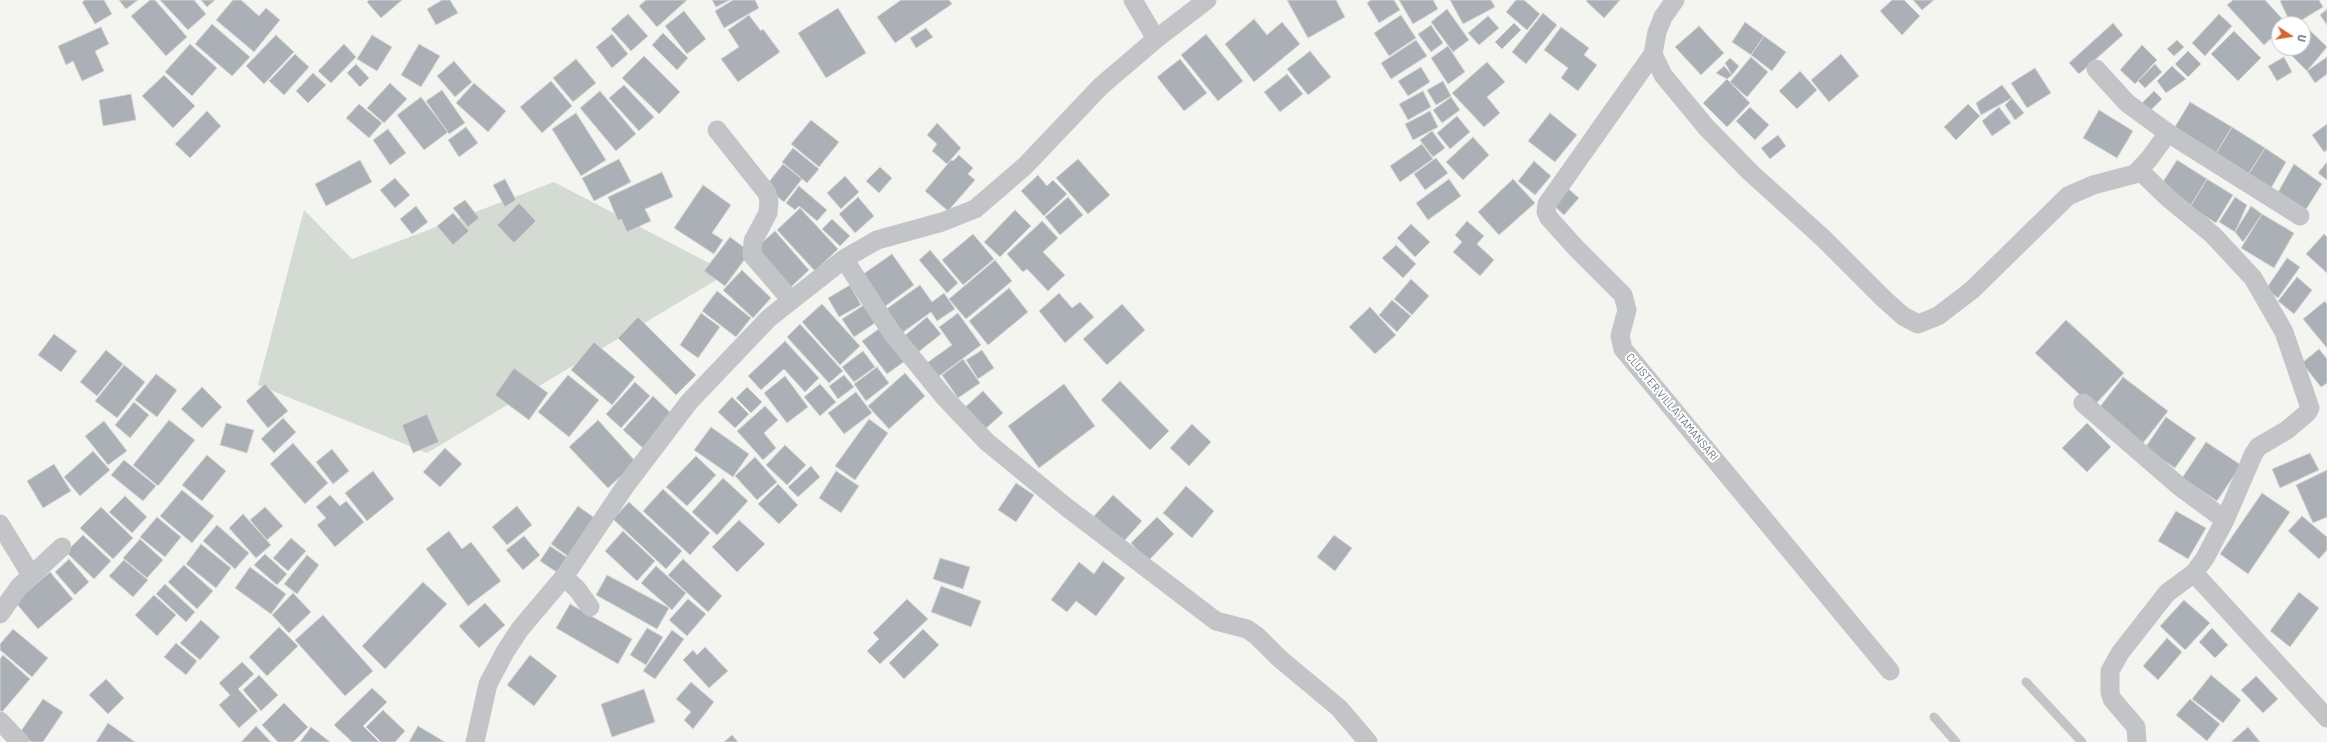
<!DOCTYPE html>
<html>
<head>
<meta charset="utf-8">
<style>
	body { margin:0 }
	#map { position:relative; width:2327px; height:742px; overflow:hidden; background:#f4f4f0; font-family:Barlow,sans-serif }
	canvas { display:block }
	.north { position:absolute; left:2271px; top:16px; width:40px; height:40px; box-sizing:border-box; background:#fff; border:1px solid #c1c6cc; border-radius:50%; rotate:102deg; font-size:11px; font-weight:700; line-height:16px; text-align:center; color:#65717f }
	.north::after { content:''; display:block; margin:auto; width:14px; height:18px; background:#d7642e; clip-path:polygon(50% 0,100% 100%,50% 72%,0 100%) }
</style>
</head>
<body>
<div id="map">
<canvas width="2327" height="742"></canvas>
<div class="north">U</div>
</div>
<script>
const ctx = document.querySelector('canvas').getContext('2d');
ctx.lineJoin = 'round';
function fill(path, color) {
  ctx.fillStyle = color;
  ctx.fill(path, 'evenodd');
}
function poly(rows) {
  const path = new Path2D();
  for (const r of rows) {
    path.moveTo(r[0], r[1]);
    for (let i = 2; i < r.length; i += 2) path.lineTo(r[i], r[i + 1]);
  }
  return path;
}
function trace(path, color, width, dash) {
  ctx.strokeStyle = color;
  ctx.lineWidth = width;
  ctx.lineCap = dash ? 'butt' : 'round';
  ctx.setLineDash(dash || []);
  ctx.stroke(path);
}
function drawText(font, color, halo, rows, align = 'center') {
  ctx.font = font + ' Barlow,sans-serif';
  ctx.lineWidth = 4;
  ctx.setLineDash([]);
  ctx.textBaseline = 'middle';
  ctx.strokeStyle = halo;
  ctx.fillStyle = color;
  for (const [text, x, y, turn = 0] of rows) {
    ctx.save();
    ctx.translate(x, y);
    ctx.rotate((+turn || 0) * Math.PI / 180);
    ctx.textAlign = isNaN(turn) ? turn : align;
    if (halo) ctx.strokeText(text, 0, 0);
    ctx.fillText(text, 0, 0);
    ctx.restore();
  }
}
fill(poly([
	[554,182,728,273,427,453,258,385,304,210,352,259]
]), '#d4dbd2');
const building = poly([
	[85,0,104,0,112,14,95,24,82,2,85,0],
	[119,0,138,0,126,9,119,0],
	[150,0,155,0,187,37,166,56,131,16,150,0],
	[160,0,194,0,206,14,188,30,160,0],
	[201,0,215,0,207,7,201,0],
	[233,0,241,0,259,16,266,8,280,20,254,52,216,20,233,0],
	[369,0,402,0,381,18,367,2,369,0],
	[442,0,450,0,458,13,436,25,427,9,442,0],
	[646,0,687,0,657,27,639,6,646,0],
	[712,0,730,0,716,7,712,0],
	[733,0,755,0,759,8,724,28,715,11,733,0],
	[901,0,949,0,952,4,895,43,877,17,901,0],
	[1287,0,1336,0,1345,17,1308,38,1287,0],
	[1371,0,1394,0,1400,10,1379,23,1367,3,1371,0],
	[1399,0,1433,0,1438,9,1413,24,1399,0],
	[1450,0,1491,0,1495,7,1463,24,1450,0],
	[1516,0,1524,0,1540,14,1527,30,1506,12,1516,0],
	[1587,0,1620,0,1604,18,1586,1,1587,0],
	[1892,0,1904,0,1920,16,1902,35,1880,11,1892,0],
	[1913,0,1934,0,1922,10,1913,0],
	[2233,0,2265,0,2287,24,2279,24,2279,31,2264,45,2227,5,2233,0],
	[2283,0,2319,0,2323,7,2300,21,2291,24,2280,1,2283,0],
	[838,8,866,53,826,78,798,33,838,8],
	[1447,9,1469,40,1453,52,1431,22,1447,9],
	[2327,9,2327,25,2320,15,2327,9],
	[684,11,706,39,687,54,665,26,684,11],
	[1543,13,1557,25,1526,64,1512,52,1543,13],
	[628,14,648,36,631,51,611,29,628,14],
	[2219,14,2232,26,2205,56,2192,43,2219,14],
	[749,15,761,31,763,29,780,52,738,82,721,59,739,47,728,30,749,15],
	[1401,15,1416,38,1389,56,1374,33,1401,15],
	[1488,16,1499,28,1479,45,1468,33,1488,16],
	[1254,19,1267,35,1282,22,1300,44,1254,82,1225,44,1254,19],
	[2300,21,2327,47,2307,71,2284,48,2303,48,2303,24,2297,24,2300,21],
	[1745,22,1764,36,1751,55,1732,42,1745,22],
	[1514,23,1521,30,1502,49,1495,42,1514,23],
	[2113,23,2123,35,2079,74,2069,63,2113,23],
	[212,24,250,57,232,76,195,44,212,24],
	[1431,25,1443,43,1431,52,1418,34,1431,25],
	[1699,26,1724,53,1701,75,1675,47,1699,26],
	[101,27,109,44,95,51,104,71,82,81,73,61,66,65,58,46,101,27],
	[1561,27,1589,48,1584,55,1597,65,1578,91,1561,78,1568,68,1544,50,1561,27],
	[926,28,933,37,916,48,910,38,926,28],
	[2234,31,2261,58,2238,81,2211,54,2234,31],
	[663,33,688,58,677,70,652,45,663,33],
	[612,34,628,54,612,68,596,47,612,34],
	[1206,34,1243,81,1218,101,1181,55,1206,34],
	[276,35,294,52,264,84,246,66,276,35],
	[372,35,392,47,377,71,357,59,372,35],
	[1764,36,1786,52,1772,71,1751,55,1764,36],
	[1416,40,1427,56,1391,79,1381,63,1416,40],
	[2177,40,2184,47,2174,56,2167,49,2177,40],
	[190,44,217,68,192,96,165,72,190,44],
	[344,44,356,57,331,83,318,71,344,44],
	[419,44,440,56,421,87,401,75,419,44],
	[2142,45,2157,60,2135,84,2120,70,2142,45],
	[1448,46,1465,72,1448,84,1431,58,1448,46],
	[1310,51,1331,77,1308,95,1287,69,1310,51],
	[2188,51,2201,64,2188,77,2175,64,2188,51],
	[295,54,309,67,284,95,269,81,295,54],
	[1841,54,1859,76,1829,102,1811,80,1841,54],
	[644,56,680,92,659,114,622,78,644,56],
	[1751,57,1768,72,1747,97,1730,82,1751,57],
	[2284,57,2292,72,2277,81,2268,66,2284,57],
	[2327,57,2327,74,2315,83,2307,71,2327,57],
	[1730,58,1739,66,1732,75,1725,63,1730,58],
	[576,59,596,83,573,102,553,78,576,59],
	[1180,59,1207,93,1184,111,1157,77,1180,59],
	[454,61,472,82,455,97,437,76,454,61],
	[1487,62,1505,82,1487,97,1500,113,1484,127,1452,93,1487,62],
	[356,64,369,78,360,87,347,73,356,64],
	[2155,64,2162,72,2145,88,2138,81,2155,64],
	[1724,66,1732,75,1727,79,1716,73,1724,66],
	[2172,66,2186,79,2166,93,2157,81,2172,66],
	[1421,67,1430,82,1408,96,1398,81,1421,67],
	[2035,68,2051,93,2027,108,2011,83,2035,68],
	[1800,71,1817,90,1797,109,1779,91,1800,71],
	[313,73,326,85,308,103,296,91,313,73],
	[1287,74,1303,94,1280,112,1264,92,1287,74],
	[164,75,195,106,173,128,142,96,164,75],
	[1727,79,1750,103,1727,127,1703,103,1727,79],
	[551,81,572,106,542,133,520,107,551,81],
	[1443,81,1451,96,1436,105,1427,90,1443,81],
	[390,83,407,99,384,123,367,108,390,83],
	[474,83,506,111,488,132,456,103,474,83],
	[624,85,654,117,639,131,609,98,624,85],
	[2002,85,2012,98,1981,115,1976,103,2002,85],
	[442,90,465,123,449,134,426,101,442,90],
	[600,91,636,134,616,151,580,108,600,91],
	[1423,91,1431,107,1408,120,1399,104,1423,91],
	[2154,91,2162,99,2150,111,2142,103,2154,91],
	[131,94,136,120,103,126,99,100,131,94],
	[421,97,448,132,424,150,397,115,421,97],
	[1451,97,1460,110,1442,123,1433,110,1451,97],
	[2012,98,2024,113,2015,120,2005,105,2012,98],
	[2190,102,2232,127,2215,155,2173,130,2190,102],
	[359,104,382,123,369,138,346,118,359,104],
	[1968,104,1980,116,1956,140,1944,127,1968,104],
	[1750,107,1769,125,1755,140,1736,121,1750,107],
	[1999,107,2011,123,1992,136,1982,121,1999,107],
	[2099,110,2133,131,2117,158,2083,138,2099,110],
	[207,111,221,126,190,158,175,144,207,111],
	[1430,111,1438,127,1413,140,1405,124,1430,111],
	[576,113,606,160,581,176,552,129,576,113],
	[1550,113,1577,135,1555,162,1528,141,1550,113],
	[1457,116,1470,132,1450,149,1437,133,1457,116],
	[811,120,839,142,819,167,791,144,811,120],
	[937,123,961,148,947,164,932,151,937,144,927,135,937,123],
	[2327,124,2327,150,2324,152,2312,135,2327,124],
	[466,127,478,143,459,157,448,140,466,127],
	[2232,127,2265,148,2248,175,2215,155,2232,127],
	[388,129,406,153,390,165,373,140,388,129],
	[1432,131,1445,148,1433,157,1420,140,1432,131],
	[1778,135,1786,146,1770,159,1761,148,1778,135],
	[1473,137,1489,155,1463,180,1446,162,1473,137],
	[1422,144,1433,159,1400,182,1390,166,1422,144],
	[793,148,819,169,807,183,782,162,793,148],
	[2265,148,2286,162,2271,188,2248,175,2265,148],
	[959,155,973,168,968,174,975,180,948,211,925,191,951,160,953,161,959,155],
	[1436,158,1448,173,1425,190,1414,174,1436,158],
	[619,159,631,182,594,201,582,178,619,159],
	[1078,159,1110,195,1088,214,1056,178,1078,159],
	[360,160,372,182,326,206,315,184,360,160],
	[2177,160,2207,179,2190,207,2159,188,2177,160],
	[1534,161,1551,176,1535,195,1518,181,1534,161],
	[2327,162,2327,180,2318,173,2327,162],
	[783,164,802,179,784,202,765,187,783,164],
	[2294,164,2322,184,2305,211,2277,194,2294,164],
	[880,167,892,178,879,193,866,181,880,167],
	[662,172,673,197,645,209,651,221,627,232,621,219,618,221,608,197,662,172],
	[1038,175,1047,186,1053,180,1067,194,1044,216,1021,191,1038,175],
	[845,176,859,192,841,209,827,193,845,176],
	[395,178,410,195,395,208,380,190,395,178],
	[505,179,516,200,505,207,493,185,505,179],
	[1449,179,1461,196,1428,220,1416,203,1449,179],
	[1513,179,1535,203,1499,235,1478,212,1513,179],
	[2207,179,2233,195,2216,223,2190,207,2207,179],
	[703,185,731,205,712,233,723,240,714,254,674,228,703,185],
	[799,186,827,210,817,221,799,206,795,210,786,203,799,186],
	[1565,186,1579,198,1564,215,1551,203,1565,186],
	[858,197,874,216,855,233,839,214,858,197],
	[1068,197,1083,215,1060,235,1045,217,1068,197],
	[2235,197,2247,205,2235,232,2219,222,2235,197],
	[465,200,479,218,468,227,453,208,465,200],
	[519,203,536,221,514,243,497,225,519,203],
	[416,206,428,222,412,234,400,219,416,206],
	[2251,206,2262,214,2243,242,2235,232,2251,206],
	[800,208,838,249,815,271,777,230,800,208],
	[1015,210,1031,226,1000,257,984,242,1015,210],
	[453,213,469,231,453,245,437,226,453,213],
	[2262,214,2294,233,2274,268,2241,248,2262,214],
	[832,219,850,236,840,246,822,229,832,219],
	[1042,221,1058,238,1043,252,1065,275,1048,291,1027,269,1023,272,1007,254,1042,221],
	[1467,221,1484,236,1477,244,1494,260,1480,276,1453,252,1462,242,1455,235,1467,221],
	[1411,224,1430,242,1415,257,1397,238,1411,224],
	[775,231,809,270,790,288,755,249,775,231],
	[973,234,994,259,963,285,942,260,973,234],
	[2324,234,2327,237,2327,273,2306,254,2324,234],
	[730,237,750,252,725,286,704,271,730,237],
	[1396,245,1416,264,1403,278,1382,258,1396,245],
	[930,250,958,283,947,293,919,260,930,250],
	[892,254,914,285,884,307,862,275,892,254],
	[2287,258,2300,267,2278,298,2266,289,2287,258],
	[995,260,1012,281,966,319,949,299,995,260],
	[742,270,771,298,753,318,723,290,742,270],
	[2297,277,2312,290,2294,314,2278,301,2297,277],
	[1411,279,1429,296,1412,315,1394,299,1411,279],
	[850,285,861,305,839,317,828,298,850,285],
	[920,285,932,302,944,293,955,309,937,321,931,312,902,333,885,310,920,285],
	[1009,288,1028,312,988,345,969,321,1009,288],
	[717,291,751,318,736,337,702,311,717,291],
	[1059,293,1072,308,1080,302,1094,317,1065,343,1039,311,1059,293],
	[1392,300,1411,316,1397,332,1379,315,1392,300],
	[2325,301,2327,304,2327,348,2303,319,2325,301],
	[822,304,860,346,840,365,802,322,822,304],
	[1122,304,1145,330,1107,365,1083,339,1122,304],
	[864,305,875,323,854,337,842,319,864,305],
	[1370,307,1396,335,1375,354,1349,327,1370,307],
	[701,313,720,327,698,358,680,345,701,313],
	[958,313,981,345,935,379,924,365,952,345,939,327,958,313],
	[638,317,696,375,676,395,618,338,638,317],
	[927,317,941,334,916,354,903,337,927,317],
	[2066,320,2124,373,2093,407,2035,353,2066,320],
	[800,324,843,371,829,383,787,337,800,324],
	[880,328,905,361,887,374,862,341,880,328],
	[54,334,77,351,61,372,38,355,54,334],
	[785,341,819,378,805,392,784,369,761,390,748,376,785,341],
	[594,342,635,377,612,405,571,370,594,342],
	[2319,349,2327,359,2327,383,2321,387,2302,363,2319,349],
	[106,350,123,364,97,396,80,382,106,350],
	[982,350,994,368,978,379,966,360,982,350],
	[863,351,875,367,854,382,842,367,863,351],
	[963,359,980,383,958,398,942,375,963,359],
	[124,365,145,382,117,418,95,401,124,365],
	[877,367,889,383,866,401,854,384,877,367],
	[514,368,548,393,529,420,495,395,514,368],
	[905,373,925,396,889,429,868,406,905,373],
	[156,374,177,390,157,417,135,400,156,374],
	[568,375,599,400,569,437,538,412,568,375],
	[844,375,854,387,838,399,829,386,844,375],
	[785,376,808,407,787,423,764,393,785,376],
	[2123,377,2168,411,2143,443,2099,408,2123,377],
	[1120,381,1169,431,1150,450,1101,400,1120,381],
	[635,382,650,396,621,428,606,414,635,382],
	[265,384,288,411,268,428,246,401,265,384],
	[820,384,836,402,820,416,804,397,820,384],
	[1064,384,1095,426,1039,468,1008,426,1064,384],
	[202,387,222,407,202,428,181,409,202,387],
	[747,387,762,402,751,413,736,398,747,387],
	[983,391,1003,413,982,432,962,410,983,391],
	[856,392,872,413,844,434,828,413,856,392],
	[653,396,675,417,645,450,623,430,653,396],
	[732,397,749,414,735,428,718,412,732,397],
	[134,402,149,415,130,438,115,425,134,402],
	[765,406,778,420,764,433,776,448,763,460,737,431,765,406],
	[427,414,439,442,413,453,402,425,427,414],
	[2166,417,2196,438,2175,468,2145,448,2166,417],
	[283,418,296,432,274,453,261,439,283,418],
	[869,419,888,433,855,480,835,466,869,419],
	[169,420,195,440,158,486,133,465,169,420],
	[598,420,636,462,608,488,569,447,598,420],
	[104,421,127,451,108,465,85,436,104,421],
	[226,423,254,430,247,453,220,445,226,423],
	[2087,423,2111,447,2087,472,2062,448,2087,423],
	[1192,424,1211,442,1189,466,1170,448,1192,424],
	[711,427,749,454,733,477,694,450,711,427],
	[2206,442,2241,465,2217,501,2182,478,2206,442],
	[293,443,328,483,305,504,270,464,293,443],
	[785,445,806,465,787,485,766,465,785,445],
	[445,448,462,464,440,487,423,472,445,448],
	[332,449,349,471,333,484,316,462,332,449],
	[93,451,110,470,80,496,64,477,93,451],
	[2310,453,2319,470,2280,488,2272,469,2310,453],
	[207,455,226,471,202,501,182,485,207,455],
	[696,456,716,475,687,506,666,487,696,456],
	[755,457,777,482,757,500,735,476,755,457],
	[124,460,156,486,143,501,111,475,124,460],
	[54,464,71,491,43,508,27,481,54,464],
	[811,466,820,477,798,497,788,487,811,466],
	[2327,470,2327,517,2313,523,2296,485,2327,470],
	[373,471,394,499,367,521,345,493,373,471],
	[836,471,859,486,841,513,819,498,836,471],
	[723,478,748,501,717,535,692,512,723,478],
	[1016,483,1034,495,1016,522,998,510,1016,483],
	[778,484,798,505,779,524,758,504,778,484],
	[1186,486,1214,511,1192,538,1163,513,1186,486],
	[663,489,710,533,690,555,643,511,663,489],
	[182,490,214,516,192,543,160,516,182,490],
	[2262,493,2290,512,2248,574,2220,554,2262,493],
	[330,495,340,506,346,501,364,522,335,547,317,525,326,518,316,507,330,495],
	[1113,495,1142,521,1123,542,1094,516,1113,495],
	[125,496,147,517,132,533,109,512,125,496],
	[629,502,682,551,666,569,613,519,629,502],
	[517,506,532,525,507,545,492,527,517,506],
	[578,506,596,519,569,557,551,544,578,506],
	[101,507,133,538,113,559,80,528,101,507],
	[265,507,283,526,267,540,250,520,265,507],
	[2176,511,2206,528,2188,559,2158,541,2176,511],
	[243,514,271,545,256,558,229,528,243,514],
	[2302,516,2327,537,2327,550,2319,559,2288,531,2302,516],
	[157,517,181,537,165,557,140,537,157,517],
	[1157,517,1174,534,1148,561,1131,543,1157,517],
	[739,520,765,544,737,572,712,547,739,520],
	[217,525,249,553,235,569,203,541,217,525],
	[449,531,462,549,471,542,501,581,468,606,426,549,449,531],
	[623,531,655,561,637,581,605,551,623,531],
	[83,535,111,561,94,579,66,552,83,535],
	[1334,535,1352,548,1335,571,1317,557,1334,535],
	[524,536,540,555,523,570,506,550,524,536],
	[291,538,306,551,288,571,273,558,291,538],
	[140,539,163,560,147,578,123,558,140,539],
	[201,544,231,568,216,588,186,564,201,544],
	[550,546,568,558,558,573,540,561,550,546],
	[265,554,287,574,277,585,254,565,265,554],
	[307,555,319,565,297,594,284,584,307,555],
	[940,558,970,567,963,589,933,579,940,558],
	[69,559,89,582,75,595,55,572,69,559],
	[683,559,722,596,708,612,668,575,683,559],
	[124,560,148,580,133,597,109,576,124,560],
	[1103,561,1125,578,1096,616,1076,601,1067,612,1051,600,1079,562,1094,574,1103,561],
	[184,565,213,591,197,609,168,582,184,565],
	[656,566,686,593,672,610,641,583,656,566],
	[250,567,286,594,271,614,235,588,250,567],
	[50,572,73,599,38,629,15,602,50,572],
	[607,575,669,608,657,629,596,595,607,575],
	[423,582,447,604,385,669,362,646,423,582],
	[165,584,195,612,186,622,156,594,165,584],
	[941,586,981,601,971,627,931,612,941,586],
	[2299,592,2319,608,2290,647,2270,631,2299,592],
	[293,593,311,612,289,633,272,615,293,593],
	[154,595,176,615,157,636,135,615,154,595],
	[688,599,706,614,687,636,669,620,688,599],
	[907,599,928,619,880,664,867,651,879,639,873,633,907,599],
	[2184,600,2210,623,2185,650,2160,626,2184,600],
	[485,603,505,625,479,648,459,626,485,603],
	[570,604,632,639,618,664,556,628,570,604],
	[323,615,373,671,345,696,295,640,323,615],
	[201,620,220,637,200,660,180,643,201,620],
	[279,627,298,646,267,676,249,657,279,627],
	[647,628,663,637,646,665,630,655,647,628],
	[2212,628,2228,645,2215,658,2199,642,2212,628],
	[13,629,48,658,32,677,0,650,0,644,13,629],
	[923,629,939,645,904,679,889,663,923,629],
	[672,630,684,639,655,679,643,671,672,630],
	[2167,638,2182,652,2158,680,2143,666,2167,638],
	[176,643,197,661,186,675,164,657,176,643],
	[705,647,728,671,709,688,683,660,693,650,697,655,705,647],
	[3,655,30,679,2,712,0,710,0,659,3,655],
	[530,655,557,676,534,706,507,685,530,655],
	[242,662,254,674,238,689,258,711,239,728,219,705,230,695,219,683,242,662],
	[259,675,278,695,261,711,243,690,259,675],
	[2211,675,2241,700,2223,723,2192,699,2211,675],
	[2256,676,2278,699,2263,713,2241,690,2256,676],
	[106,679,124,698,108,714,89,695,106,679],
	[691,682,714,702,693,729,684,720,691,712,676,699,691,682],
	[372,688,387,702,363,726,379,742,352,742,334,725,372,688],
	[644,689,655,722,612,737,601,704,644,689],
	[43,699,63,712,43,742,32,742,19,734,43,699],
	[2190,699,2220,724,2207,741,2176,715,2190,699],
	[284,703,308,727,293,742,278,742,262,725,284,703],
	[383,710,405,731,395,742,381,742,366,727,383,710],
	[108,723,135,742,96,742,108,723],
	[256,726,271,742,241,742,256,726],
	[418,726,445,742,409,742,418,726],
	[311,727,330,742,300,742,311,727],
	[2248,727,2260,742,2231,742,2248,727],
	[732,735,738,742,724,742,732,735]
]);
fill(building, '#abb0b6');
trace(building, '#d5d5d3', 1);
trace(poly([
	[2026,682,2082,742],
	[1934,717,1956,742]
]), '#c2c4c8', 9);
trace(poly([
	[1133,0,1156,39],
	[1675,0,1663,17,1657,32,1653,54,1547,204,1546,212,1549,218,1576,248,1623,295,1627,310,1620,336,1623,349,1890,671],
	[1653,54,1663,75,1706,127,1750,172,1824,239,1884,299,1903,316,1918,324,1938,316,1972,290,2068,196,2093,185,2135,174,2149,159,2168,133],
	[2096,69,2127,103,2168,133,2300,216],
	[717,130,767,193,769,201,768,213,753,241,752,255,791,300],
	[844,259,892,333,945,398,987,442,1065,506,1216,621,1247,629,1257,636,1279,658,1339,708,1368,742],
	[2083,403,2179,486,2225,520],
	[0,524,31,575],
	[2194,573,2327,718],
	[564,577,577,589,590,607],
	[0,614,19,587,62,547],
	[0,721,20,742],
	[475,742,488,684,505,652,520,629,564,577,626,485,689,402,769,318,844,259,877,240,942,222,975,209,1025,166,1101,86,1156,39,1207,0],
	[2137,742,2136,727,2112,699,2110,692,2110,671,2120,653,2167,593,2194,573,2205,558,2225,520,2253,455,2258,447,2287,430,2307,413,2310,408,2284,332,2253,278,2213,235,2168,198,2139,170]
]), '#c2c4c8', 19);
drawText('11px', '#65717f', '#fff', [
	["CLUSTER VILLA TAMANSARI",1672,407,50]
]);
</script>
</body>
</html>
